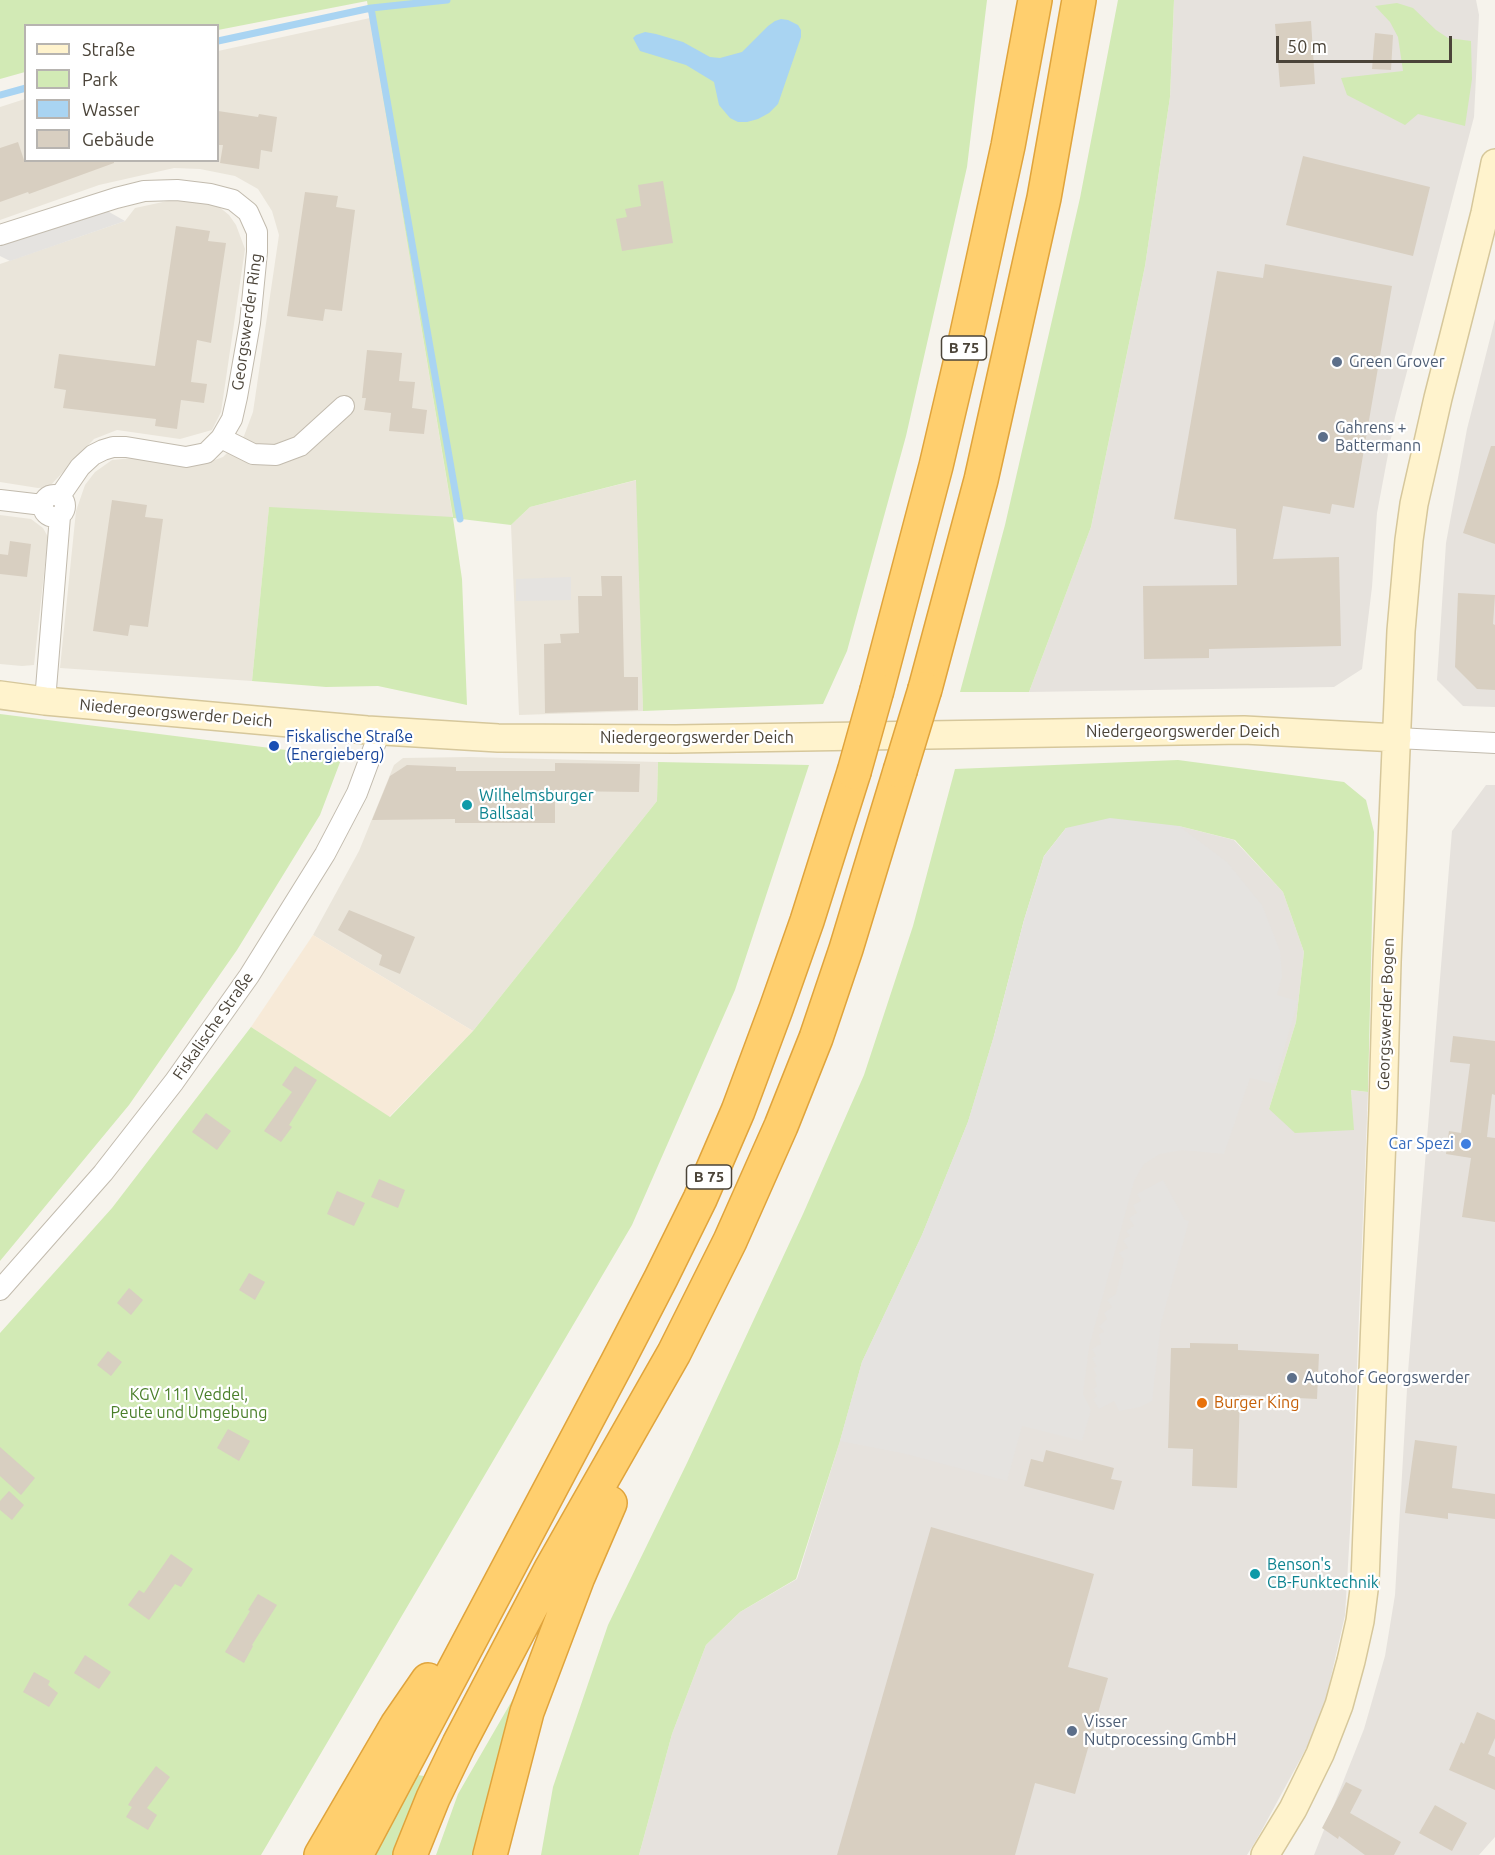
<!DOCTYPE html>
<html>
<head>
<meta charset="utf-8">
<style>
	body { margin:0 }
	#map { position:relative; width:1495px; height:1855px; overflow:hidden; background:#f6f3ec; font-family:Ubuntu,sans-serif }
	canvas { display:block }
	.legend { position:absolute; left:24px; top:24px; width:195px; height:138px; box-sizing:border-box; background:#fff; border:2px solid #b7b4b0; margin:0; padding:8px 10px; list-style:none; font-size:18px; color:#4b4439 }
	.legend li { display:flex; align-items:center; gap:12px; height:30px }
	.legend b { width:30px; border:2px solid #b7b4b0 }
	.scale { position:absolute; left:1276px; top:36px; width:176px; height:27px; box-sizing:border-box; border:3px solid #4b4439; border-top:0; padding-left:8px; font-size:18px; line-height:21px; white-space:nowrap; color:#4b4439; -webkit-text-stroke:4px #fff; paint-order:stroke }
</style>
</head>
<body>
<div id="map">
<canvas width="1495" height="1855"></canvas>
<ul class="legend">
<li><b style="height:8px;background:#fff3cd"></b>Straße</li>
<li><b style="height:16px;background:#d2eab5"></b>Park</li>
<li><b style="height:16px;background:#a9d4f2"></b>Wasser</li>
<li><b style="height:16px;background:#d8cfc1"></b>Gebäude</li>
</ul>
<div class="scale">50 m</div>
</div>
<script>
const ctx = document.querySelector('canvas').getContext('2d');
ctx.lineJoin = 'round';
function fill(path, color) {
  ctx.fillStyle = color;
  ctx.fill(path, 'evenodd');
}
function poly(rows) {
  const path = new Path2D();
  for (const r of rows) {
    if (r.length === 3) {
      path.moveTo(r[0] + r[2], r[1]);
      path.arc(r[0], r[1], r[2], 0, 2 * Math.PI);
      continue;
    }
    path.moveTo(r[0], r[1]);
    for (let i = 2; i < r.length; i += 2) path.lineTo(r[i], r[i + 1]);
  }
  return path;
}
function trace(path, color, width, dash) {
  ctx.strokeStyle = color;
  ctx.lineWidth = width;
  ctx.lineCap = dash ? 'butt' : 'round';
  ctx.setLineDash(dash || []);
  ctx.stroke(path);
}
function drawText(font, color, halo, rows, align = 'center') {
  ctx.font = font + ' Ubuntu,sans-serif';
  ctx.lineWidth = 4.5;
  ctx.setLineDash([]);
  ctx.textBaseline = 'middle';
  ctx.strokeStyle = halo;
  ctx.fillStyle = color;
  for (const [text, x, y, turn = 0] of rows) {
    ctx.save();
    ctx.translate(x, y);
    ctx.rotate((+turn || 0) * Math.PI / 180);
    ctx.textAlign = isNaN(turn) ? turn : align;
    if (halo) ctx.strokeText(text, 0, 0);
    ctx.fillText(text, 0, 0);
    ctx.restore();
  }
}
fill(poly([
	[370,18,453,518,269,508,252,681,60,668,76,511,85,485,95,472,112,460,133,458,186,465,212,461,223,457,244,436,253,412,279,235,272,211,258,189,235,176,200,169,174,168,99,185,0,220,0,107,25,99,26,160,218,160,218,51],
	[177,199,218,206,229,215,236,225,245,249,221,412,212,430,180,439,117,430,94,439,49,487,38,488,0,482,0,264,125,221,135,208],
	[637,480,643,711,519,715,511,525,530,507],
	[0,515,31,519,43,528,48,537,34,665,22,666,0,664],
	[470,757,658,762,657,801,473,1031,313,935,359,851,394,765,403,758]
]), '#eae5da');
fill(poly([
	[313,935,473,1031,389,1117,251,1027]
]), '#f7ead8');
fill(poly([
	[1174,0,1476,0,1479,15,1474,117,1395,417,1377,513,1372,587,1362,669,1334,687,1029,692,1091,527,1145,266,1170,97],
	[1495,319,1495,707,1463,706,1437,680,1446,543,1467,429],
	[1486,785,1495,785,1495,1837,1479,1855,1314,1855,1364,1729,1385,1656,1395,1595,1408,1372,1452,831],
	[1179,826,1234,840,1283,892,1304,952,1296,1022,1269,1109,1353,1130,1351,1090,1368,1092,1351,1514,1345,1615,1321,1721,1257,1839,1247,1855,639,1855,672,1734,706,1645,740,1612,797,1579,840,1441,862,1362,922,1235,968,1122,994,1036]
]), '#e6e2dd');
fill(poly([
	[0,0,987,0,967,167,906,436,847,651,823,704,643,711,636,480,530,507,511,525,453,518,462,579,467,705,378,686,326,687,252,681,269,507,453,517,367,1,218,30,218,26,26,26,25,72,0,79],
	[1118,0,1174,0,1170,97,1145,266,1091,527,1029,692,960,692,1005,525,1080,198],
	[1397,3,1413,8,1436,30,1448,38,1471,41,1472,79,1465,126,1418,114,1405,125,1347,95,1341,78,1403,71,1398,37,1390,22,1375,6],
	[0,714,342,757,320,815,237,950,129,1105,0,1261],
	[1178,760,1344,782,1366,800,1374,832,1368,1092,1351,1090,1354,1130,1295,1133,1269,1109,1296,1022,1304,952,1283,892,1235,840,1179,826,1066,828,1044,856,1024,920,994,1036,968,1122,922,1235,862,1362,840,1441,796,1579,740,1612,706,1645,672,1734,639,1855,541,1855,553,1787,608,1625,687,1463,803,1214,864,1075,913,926,955,769],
	[658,762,809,765,735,990,632,1225,261,1855,0,1855,0,1333,112,1208,251,1027,390,1117,473,1031,657,801],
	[521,1685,480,1855,436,1855,458,1794],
	[411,1774,424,1776,393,1855,374,1855]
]), '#d2eab5');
fill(poly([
	[102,208,125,221,10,261,0,256,0,244],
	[571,577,571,600,516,601,516,579],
	[1110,818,1179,826,1227,862,1262,905,1280,951,1282,976,1277,995,1298,1001,1274,1084,1250,1078,1224,1154,1182,1150,1160,1154,1144,1164,1134,1181,1089,1347,1083,1394,1091,1410,1082,1441,1022,1426,1007,1481,902,1453,840,1441,862,1362,922,1235,968,1122,994,1036,1024,920,1044,856,1066,828],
	[1163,1180,1185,1220,1189,1221,1161,1323,1152,1401,1140,1407,1119,1411,1114,1401,1099,1409,1093,1399,1097,1396,1093,1389,1097,1386,1095,1378,1097,1376,1093,1368,1097,1367,1092,1358,1096,1356,1092,1349,1101,1344,1099,1334,1104,1332,1099,1326,1107,1319,1104,1313,1112,1307,1107,1300,1116,1294,1124,1260,1119,1253,1128,1248,1123,1240,1130,1236,1126,1231,1134,1226,1129,1218,1137,1213,1133,1205,1141,1201,1137,1194]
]), '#e5e3e0');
fill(poly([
	[781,19,788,20,798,25,801,30,801,37,778,104,769,113,758,119,747,122,738,122,730,118,719,105,714,82,686,65,640,51,633,38,636,35,645,32,656,34,683,42,710,57,720,58,742,52,768,26,775,21]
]), '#a9d4f2');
trace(poly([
	[371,8,460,519],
	[218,41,371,8,447,0],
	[0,95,26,88]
]), '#a9d4f2', 7);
fill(poly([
	[1311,21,1315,84,1280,87,1275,24],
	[1375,33,1393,35,1391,70,1372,69],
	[218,111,258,117,259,114,277,117,272,152,261,150,259,169,220,163,223,145,218,145],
	[18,142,24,160,114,160,114,163,29,194,28,192,0,202,0,148],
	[1303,156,1430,187,1413,256,1286,225],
	[663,181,673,243,622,251,616,219,627,217,625,209,641,206,638,185],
	[305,192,338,196,336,207,355,210,342,311,325,309,323,321,287,316],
	[176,226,210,231,208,241,226,243,211,343,197,340,191,382,207,384,204,403,181,400,177,429,155,426,156,419,63,408,66,390,54,388,59,354,155,366],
	[1265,264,1392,286,1354,508,1332,504,1330,514,1283,506,1273,559,1339,557,1341,646,1209,649,1209,658,1144,659,1143,586,1237,585,1236,529,1174,519,1217,271,1263,278],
	[367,350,402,353,399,381,415,382,412,408,427,410,424,434,389,431,391,413,364,410,366,398,362,398],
	[1491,446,1495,446,1495,544,1463,533],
	[112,500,147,505,145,517,163,519,148,627,130,625,128,636,93,631],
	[10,541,31,544,27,577,0,574,0,554,8,555],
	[601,576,622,576,624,677,638,677,638,710,545,713,544,644,561,643,560,634,579,633,578,596,602,596],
	[1458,593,1495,595,1493,624,1495,625,1495,690,1477,689,1455,667],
	[555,763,640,764,639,792,555,791,555,823,455,823,455,819,372,820,390,776,407,765,456,767,456,771,555,771],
	[349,910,415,937,400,974,379,965,382,955,338,930],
	[1453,1036,1495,1041,1495,1095,1492,1094,1487,1137,1495,1138,1495,1222,1462,1217,1471,1158,1446,1154,1449,1131,1461,1133,1470,1064,1450,1062],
	[295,1066,317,1080,289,1125,292,1127,281,1142,264,1131,292,1092,282,1085],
	[206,1113,231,1131,217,1150,192,1132],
	[379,1179,405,1190,398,1208,371,1197],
	[337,1191,365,1203,354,1226,327,1214],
	[249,1273,265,1282,255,1300,239,1290],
	[129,1288,143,1300,131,1315,117,1303],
	[1190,1343,1238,1344,1238,1350,1319,1354,1317,1399,1240,1395,1237,1488,1192,1486,1193,1449,1168,1448,1171,1348,1190,1348],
	[108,1351,122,1362,111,1376,97,1365],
	[228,1429,250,1441,239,1461,217,1448],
	[1415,1440,1457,1446,1452,1488,1495,1494,1495,1519,1448,1513,1448,1519,1405,1513],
	[0,1447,35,1478,21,1495,0,1476],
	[1046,1450,1114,1468,1111,1479,1122,1481,1114,1510,1024,1486,1031,1459,1043,1462],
	[9,1491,24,1505,12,1520,0,1510,0,1501],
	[931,1527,1094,1574,1068,1667,1108,1678,1075,1794,1035,1783,1015,1855,837,1855],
	[171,1554,193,1569,181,1587,175,1584,149,1620,128,1605,139,1590,144,1593],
	[258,1594,277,1605,252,1645,253,1646,244,1663,225,1652,250,1611,248,1610],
	[85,1655,111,1672,99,1689,74,1673],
	[34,1672,50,1681,48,1685,58,1693,49,1707,23,1692],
	[1477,1712,1495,1720,1495,1738,1488,1754,1495,1757,1495,1790,1449,1770,1461,1742,1464,1744],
	[156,1766,170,1777,147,1808,157,1815,148,1830,126,1817,132,1807,128,1805,133,1797],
	[1346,1782,1362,1790,1350,1813,1401,1842,1394,1855,1365,1855,1339,1836,1338,1839,1322,1828],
	[1435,1805,1467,1823,1452,1851,1419,1833]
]), '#d8cfc1');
const street = poly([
	[0,235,116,198,144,191,177,190,210,194,233,200,248,212,257,232,257,252,250,323,237,397,232,419,221,438,206,453,186,457,126,447,113,447,103,450,93,455,80,467,60,496],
	[221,438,253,454,276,455,300,446,344,406],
	[54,506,11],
	[0,500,43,505],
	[45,701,60,516],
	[1397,738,1495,743],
	[0,1290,103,1173,174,1082,249,976,325,854,357,793,380,731]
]);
const secondary = poly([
	[0,695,45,701,367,730,498,738,675,739,1244,730,1397,738],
	[1265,1855,1293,1809,1320,1754,1339,1705,1351,1661,1360,1621,1365,1582,1383,1110,1387,962,1401,631,1409,540,1414,504,1438,398,1485,213,1495,163]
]);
const highway = poly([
	[925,689,981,480,1044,198,1079,0],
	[877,690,936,466,966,338,1008,146,1035,0],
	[321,1855,397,1725,428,1680],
	[356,1855,617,1363,661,1278,700,1199,738,1111,776,1009,807,921,854,772],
	[410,1855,433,1798,459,1744,551,1569,674,1353,730,1241,781,1126,816,1038,846,949,900,771],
	[490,1855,527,1712,578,1577,610,1503]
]);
trace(street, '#c2bbae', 22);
trace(secondary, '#d6c79b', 30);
trace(highway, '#e0a43c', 36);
trace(street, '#fff', 20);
trace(secondary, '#fff3cd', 27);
trace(highway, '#ffcf6e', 33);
const highwayBridge = poly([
	[900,771,925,689],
	[854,772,877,690]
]);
trace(highwayBridge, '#e0a43c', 36, []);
trace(highwayBridge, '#ffcf6e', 33);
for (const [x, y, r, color] of [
	[1337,362,6,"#5c6f8a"],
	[1323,437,6,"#5c6f8a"],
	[274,746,6,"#1a4fb4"],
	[467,805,6,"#0f9aa8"],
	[1466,1144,6,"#3f7fe0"],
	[1292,1378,6,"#5c6f8a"],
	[1202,1403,6,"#e8710a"],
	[1255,1574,6,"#0f9aa8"],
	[1072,1731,6,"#5c6f8a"]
]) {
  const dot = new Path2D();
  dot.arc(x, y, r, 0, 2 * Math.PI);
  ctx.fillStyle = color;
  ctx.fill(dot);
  trace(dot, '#fff', 2);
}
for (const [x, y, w] of [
	[964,348,45],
	[709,1177,45]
]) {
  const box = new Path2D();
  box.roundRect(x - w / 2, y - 12, w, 24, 4.5);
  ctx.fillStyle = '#fff';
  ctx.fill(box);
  trace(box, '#4b4439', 1.5);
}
drawText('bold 15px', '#4b4439', null, [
	["B 75",964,348],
	["B 75",709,1177]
]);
drawText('16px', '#4b4439', '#fff', [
	["Georgswerder Ring",247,322,-82],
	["Niedergeorgswerder Deich",176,713,5],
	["Niedergeorgswerder Deich",1183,732],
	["Niedergeorgswerder Deich",697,738],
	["Georgswerder Bogen",1386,1014,-88],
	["Fiskalische Straße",213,1026,-55]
]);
drawText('16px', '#4e5e75', '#fff', [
	["Green Grover",1349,362],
	["Gahrens +",1335,428],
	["Battermann",1335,446],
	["Autohof Georgswerder",1304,1378],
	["Visser",1084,1722],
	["Nutprocessing GmbH",1084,1740]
], 'left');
drawText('16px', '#164399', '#fff', [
	["Fiskalische Straße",286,737],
	["(Energieberg)",286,755]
], 'left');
drawText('16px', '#0d838f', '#fff', [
	["Wilhelmsburger",479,796],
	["Ballsaal",479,814],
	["Benson's",1267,1565],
	["CB-Funktechnik",1267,1583]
], 'left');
drawText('16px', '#366cbe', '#fff', [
	["Car Spezi",1454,1144]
], 'right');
drawText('16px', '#4a7f2a', '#fff', [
	["KGV 111 Veddel,",189,1395],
	["Peute und Umgebung",189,1413]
]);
drawText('16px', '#c56008', '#fff', [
	["Burger King",1214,1403]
], 'left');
</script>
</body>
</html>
